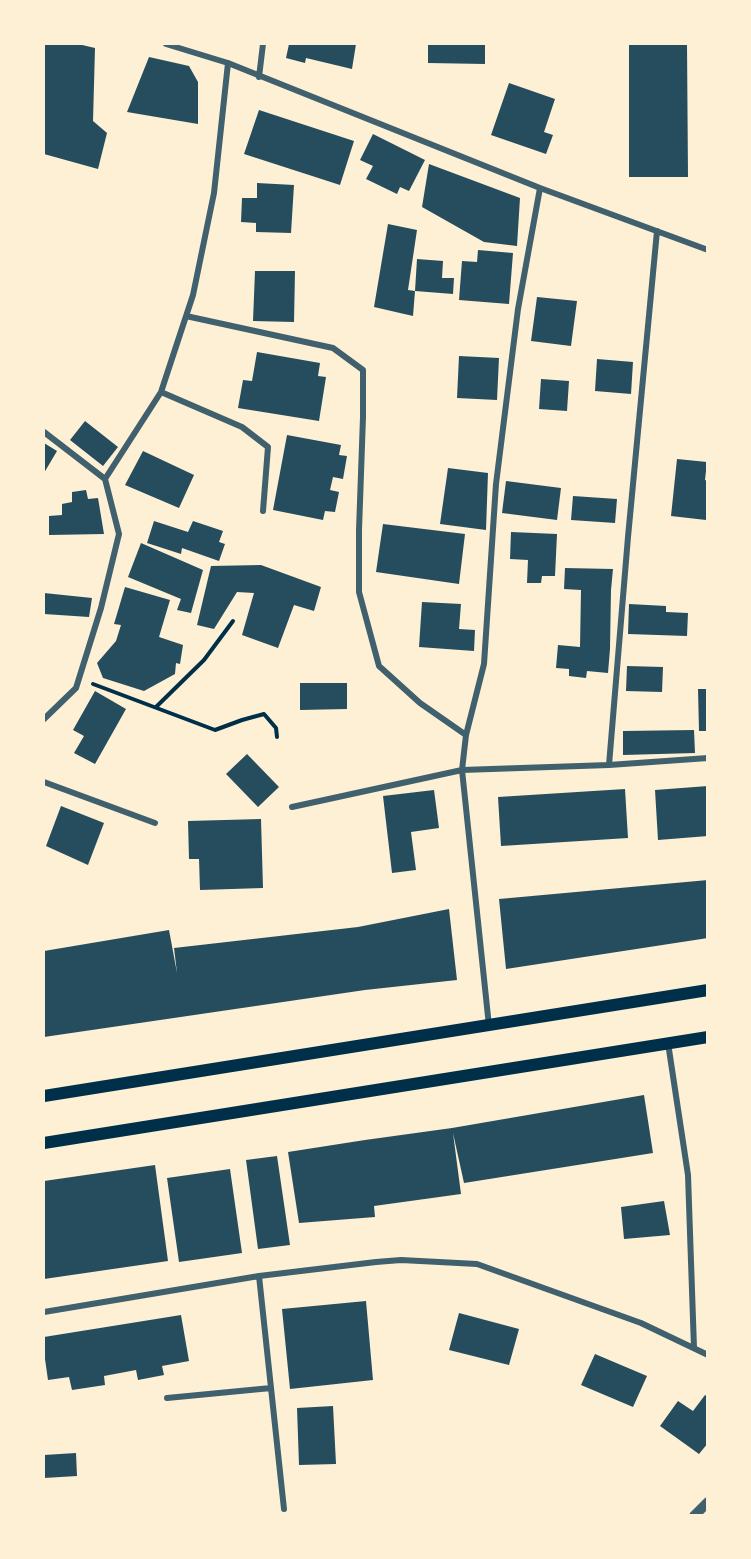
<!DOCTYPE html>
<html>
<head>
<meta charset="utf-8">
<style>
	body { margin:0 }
	#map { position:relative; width:751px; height:1559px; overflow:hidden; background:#fdf0d5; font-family:"Noto Sans",sans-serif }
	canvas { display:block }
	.frame { position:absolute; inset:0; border:45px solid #fdf0d5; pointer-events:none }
</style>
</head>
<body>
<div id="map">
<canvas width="751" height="1559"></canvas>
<div class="frame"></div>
</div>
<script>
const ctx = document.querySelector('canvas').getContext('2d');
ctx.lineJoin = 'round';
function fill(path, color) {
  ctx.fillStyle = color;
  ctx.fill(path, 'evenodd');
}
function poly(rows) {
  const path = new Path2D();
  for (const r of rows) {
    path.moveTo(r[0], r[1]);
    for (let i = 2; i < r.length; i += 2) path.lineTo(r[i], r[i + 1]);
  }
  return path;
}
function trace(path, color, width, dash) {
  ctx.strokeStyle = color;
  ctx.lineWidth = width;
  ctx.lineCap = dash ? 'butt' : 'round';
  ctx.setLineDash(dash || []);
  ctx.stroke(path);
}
fill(poly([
	[44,44,78,44,95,48,93,121,107,133,98,169,44,154],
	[289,44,356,44,352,69,306,58,305,63,286,58],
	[428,44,485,44,485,64,428,63],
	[629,44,687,44,688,177,629,177],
	[149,57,189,66,198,82,198,124,127,112],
	[509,83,555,99,544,132,553,135,546,154,491,135],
	[259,110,354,141,340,185,244,154],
	[373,134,425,160,409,191,400,187,397,194,366,179,373,166,360,160],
	[429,164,520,198,517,246,484,242,422,207],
	[257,183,294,185,291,233,256,232,256,223,241,222,242,198,257,198],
	[388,224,417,230,408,290,415,291,413,316,374,307],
	[478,250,513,253,509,304,459,300,462,261,477,262],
	[417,259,443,261,442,278,454,278,453,294,415,291],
	[255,271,295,271,294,322,253,321],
	[537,297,577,301,571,346,531,341],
	[257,352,320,363,318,376,326,377,319,421,238,408,243,380,252,381],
	[459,356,499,358,497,400,457,398],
	[597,359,633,362,631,394,595,391],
	[541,379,569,381,567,411,539,409],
	[85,421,118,447,103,466,70,440],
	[287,435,341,445,339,455,347,456,343,479,333,477,330,490,339,492,335,512,325,511,323,520,273,510],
	[44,443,57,451,44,473],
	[143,451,194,475,179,508,125,485],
	[677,459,707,462,705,480,708,481,706,520,671,516],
	[448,468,488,473,486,530,440,524],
	[506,481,561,488,557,520,502,513],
	[86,490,88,499,98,498,104,534,49,535,49,516,62,515,62,504,72,502,72,492],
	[573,496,617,499,615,523,571,520],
	[154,521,188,532,193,521,223,531,219,542,225,544,219,561,182,548,181,554,147,543],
	[383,524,465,534,459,584,376,572],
	[511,532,557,534,555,576,542,576,541,583,527,583,528,560,510,559],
	[141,543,203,570,191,613,177,610,181,599,128,577],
	[261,565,321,587,314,611,294,605,278,648,242,635,254,593,237,592,214,629,197,625,211,566],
	[565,568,613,569,611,590,610,649,608,673,587,671,586,678,569,676,569,669,556,668,558,645,580,647,581,590,564,589],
	[125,587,170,600,159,637,183,645,180,664,176,663,175,674,144,691,103,678,97,663,116,641,121,625,114,624],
	[44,593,92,598,89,617,44,614],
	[422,602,461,604,459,629,475,630,474,651,419,647],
	[629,604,666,606,666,612,688,613,687,636,628,634],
	[627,666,663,667,662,692,626,691],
	[300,683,347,683,347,709,300,710],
	[698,689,708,689,708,731,699,731],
	[95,691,126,709,95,764,74,753,84,736,73,730],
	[694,730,695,753,623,755,623,731],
	[247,754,279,787,258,807,226,774],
	[708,786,708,836,658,840,655,790],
	[625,789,628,838,501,846,498,797],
	[434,790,439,828,411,832,416,870,392,873,383,796],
	[61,806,104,823,88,865,46,846],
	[261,819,263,888,200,890,199,859,189,859,188,821],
	[708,880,708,938,506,969,499,899],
	[449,909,457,980,365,990,44,1037,44,951,169,930,177,973,174,948,358,927],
	[644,1095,653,1153,464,1183,453,1133,461,1194,374,1206,375,1217,299,1223,288,1152,365,1140,452,1128],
	[277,1156,290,1245,258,1249,246,1160],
	[155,1165,168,1261,44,1279,44,1181],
	[230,1169,242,1253,179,1262,167,1178],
	[664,1201,670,1235,624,1239,621,1207],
	[366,1301,373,1380,290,1389,282,1309],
	[459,1313,519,1329,509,1365,449,1350],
	[181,1315,189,1361,162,1366,164,1375,138,1380,136,1370,104,1376,105,1385,72,1390,69,1377,48,1380,44,1352,44,1337],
	[595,1354,647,1376,633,1407,581,1385],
	[705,1395,708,1397,708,1443,699,1454,660,1426,678,1401,693,1411],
	[333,1406,336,1464,299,1465,297,1408],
	[76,1453,77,1476,44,1478,44,1455]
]), '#264d5e');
trace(poly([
	[93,684,215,730,242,720,264,714,276,728,277,737],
	[156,707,204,660,233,621]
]), '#003049', 4);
trace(poly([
	[166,44,228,63,540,188,708,250],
	[259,77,263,44],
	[186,316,333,348,363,370,363,417,359,530,359,592,379,666,420,703,466,735],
	[161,392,242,427,268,447,263,511],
	[44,432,105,479],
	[44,719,76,688,101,608,119,534,105,479,161,392,193,295,214,193,228,63],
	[609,765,628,537,657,231],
	[44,782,155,823],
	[292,807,462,770,609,765,708,758],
	[489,1026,462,770,466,735,484,664,496,484,518,309,540,188],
	[668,1043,688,1175,694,1348],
	[259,1276,284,1509],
	[44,1312,259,1276,376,1262,401,1260,477,1264,641,1323,708,1355],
	[167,1398,271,1388]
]), '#3f606c', 6);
trace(poly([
	[694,1516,708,1502]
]), '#3f606c', 10);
trace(poly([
	[44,1096,708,990],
	[44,1143,708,1037]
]), '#003049', 12);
</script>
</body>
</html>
